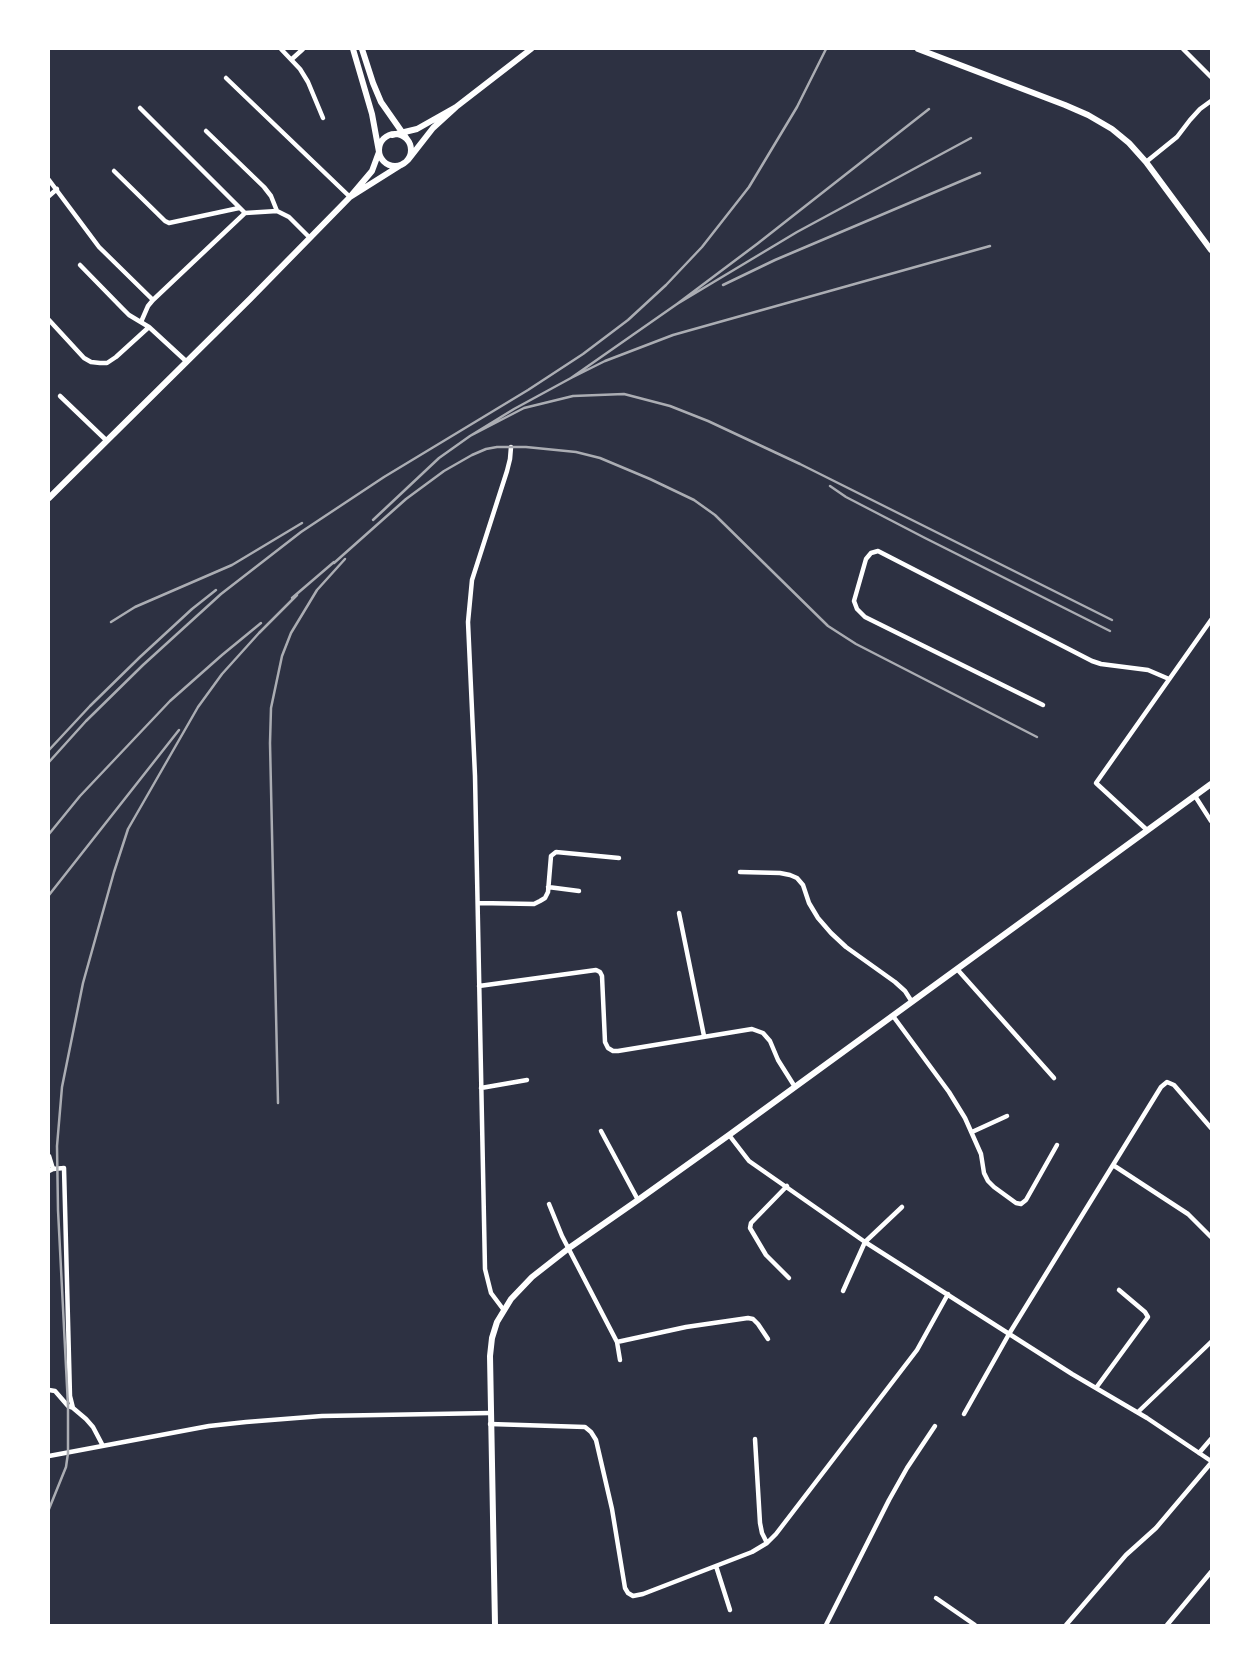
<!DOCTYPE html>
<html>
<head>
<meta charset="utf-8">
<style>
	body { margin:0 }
	#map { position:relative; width:1260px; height:1674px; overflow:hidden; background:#2d3142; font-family:"Exo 2",sans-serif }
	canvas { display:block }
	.frame { position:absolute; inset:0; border:50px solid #fff; pointer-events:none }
</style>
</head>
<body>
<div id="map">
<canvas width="1260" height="1674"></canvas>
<div class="frame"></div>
</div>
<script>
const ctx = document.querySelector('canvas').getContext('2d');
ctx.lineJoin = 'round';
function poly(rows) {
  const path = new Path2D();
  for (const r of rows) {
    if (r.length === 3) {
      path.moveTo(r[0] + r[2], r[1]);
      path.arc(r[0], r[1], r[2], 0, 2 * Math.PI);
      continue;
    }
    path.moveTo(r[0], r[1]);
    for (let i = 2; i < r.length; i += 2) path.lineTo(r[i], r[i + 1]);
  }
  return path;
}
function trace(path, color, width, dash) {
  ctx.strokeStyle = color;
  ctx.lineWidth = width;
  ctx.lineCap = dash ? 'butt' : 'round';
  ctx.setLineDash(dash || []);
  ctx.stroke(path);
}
trace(poly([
	[281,49,300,69,308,82,323,118],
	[1183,49,1211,77],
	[292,59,303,49],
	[226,78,350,197],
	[140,108,245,213],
	[206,131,264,187,271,196,277,211],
	[1146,162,1177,137,1190,120,1200,109,1211,101],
	[114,171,165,221,169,223,239,208],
	[49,180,99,247,153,300],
	[49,196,57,189],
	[80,265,122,308,129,315,149,327,187,362],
	[49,320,84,358,91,362,100,363,107,363,116,357,149,327],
	[141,322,148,306,153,300,245,213,277,211,289,217,310,238],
	[60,396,107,441],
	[1043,705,865,617,857,609,854,601,866,559,871,553,878,551,1092,661,1101,664,1148,670,1169,679],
	[1195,796,1211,821],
	[1147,830,1096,783,1211,620],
	[740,872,780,873,790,875,797,878,803,885,809,903,818,918,831,933,846,947,895,982,905,991,912,1002],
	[548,887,579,891],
	[478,903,534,904,540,901,545,898,548,892,551,856,556,852,619,858],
	[679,913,704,1036],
	[957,969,1054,1078],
	[479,986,596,970,600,972,602,976,605,1042,608,1048,613,1051,618,1051,752,1029,763,1033,770,1041,778,1060,795,1087],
	[893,1016,949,1092,965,1118,981,1154,984,1173,988,1181,994,1187,1016,1203,1021,1204,1026,1200,1057,1145],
	[481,1088,527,1080],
	[601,1131,638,1200],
	[972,1132,1007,1116],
	[729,1135,749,1161,865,1242,1072,1374,1147,1418,1211,1461],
	[49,1156,53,1169],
	[1113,1165,1188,1214,1211,1237],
	[49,1171,53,1169,64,1168,70,1396,73,1408],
	[787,1186,751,1223,750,1228,766,1255,789,1278],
	[549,1204,562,1236,617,1342,686,1327,748,1318,753,1319,758,1324,768,1339],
	[843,1291,865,1242,902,1207],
	[503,1309,491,1293,485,1269,475,776,468,622,472,580,507,471,510,459,511,447],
	[617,1342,620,1360],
	[1096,1388,1148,1317,1145,1312,1119,1290],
	[49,1390,55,1391,68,1406,73,1408,86,1419,93,1427,103,1446],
	[1138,1412,1211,1342],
	[964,1414,1009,1334,1161,1087,1167,1082,1174,1085,1211,1128],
	[490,1424,585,1427,591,1432,596,1440,612,1509,625,1588,628,1593,633,1596,643,1594,752,1552,767,1543,776,1534,917,1350,948,1294],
	[755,1439,760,1523,762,1533,767,1543],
	[1199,1453,1211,1439],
	[49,1456,209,1426,246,1422,322,1416,490,1413],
	[716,1566,730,1610],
	[936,1598,975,1625],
	[826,1625,889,1500,907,1468,935,1426],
	[1066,1625,1126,1555,1156,1528,1211,1463],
	[1167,1625,1211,1572]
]), '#fff', 4.5);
trace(poly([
	[353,49,372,114,379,152,372,171,350,197,404,163],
	[362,49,373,83,381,102,409,142],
	[918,49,1065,105,1088,115,1112,129,1129,143,1146,162,1211,250],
	[456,107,531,49],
	[395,150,16],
	[392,135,417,129,456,107,433,128,408,160],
	[49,498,250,299,350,197],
	[495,1625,490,1356,492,1338,497,1322,511,1299,532,1277,569,1248,638,1200,729,1135,1211,784]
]), '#fff', 6);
trace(poly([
	[929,109,757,244,677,304,797,232,971,138],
	[723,285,775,260,980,173],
	[677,304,571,378,605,361,673,335,990,246],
	[571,378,514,409,470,436,524,408,573,396,624,394,670,406,708,421,800,464,1112,620],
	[830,486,846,497,925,538,1110,631],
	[373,520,439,458,470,436],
	[334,563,406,499,444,471,472,455,486,449,497,447,526,447,576,452,600,458,650,479,694,500,715,515,828,626,856,644,1037,737],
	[292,598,334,562],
	[111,622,135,607,232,565,302,523],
	[49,750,90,706,140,657,192,609,216,590],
	[49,762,86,721,143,665,221,594,301,532,384,477,528,390,583,354,628,320,666,285,702,247,749,187,797,107,826,49],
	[49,834,80,796,170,701,222,655,261,623],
	[49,895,179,730],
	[278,1103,270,743,271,708,282,656,291,633,317,590,345,559],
	[49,1509,66,1467,68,1453,68,1406,58,1210,57,1146,62,1087,83,983,114,872,128,829,198,707,222,674,259,633,297,595]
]), '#abadb3', 2.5);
</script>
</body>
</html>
